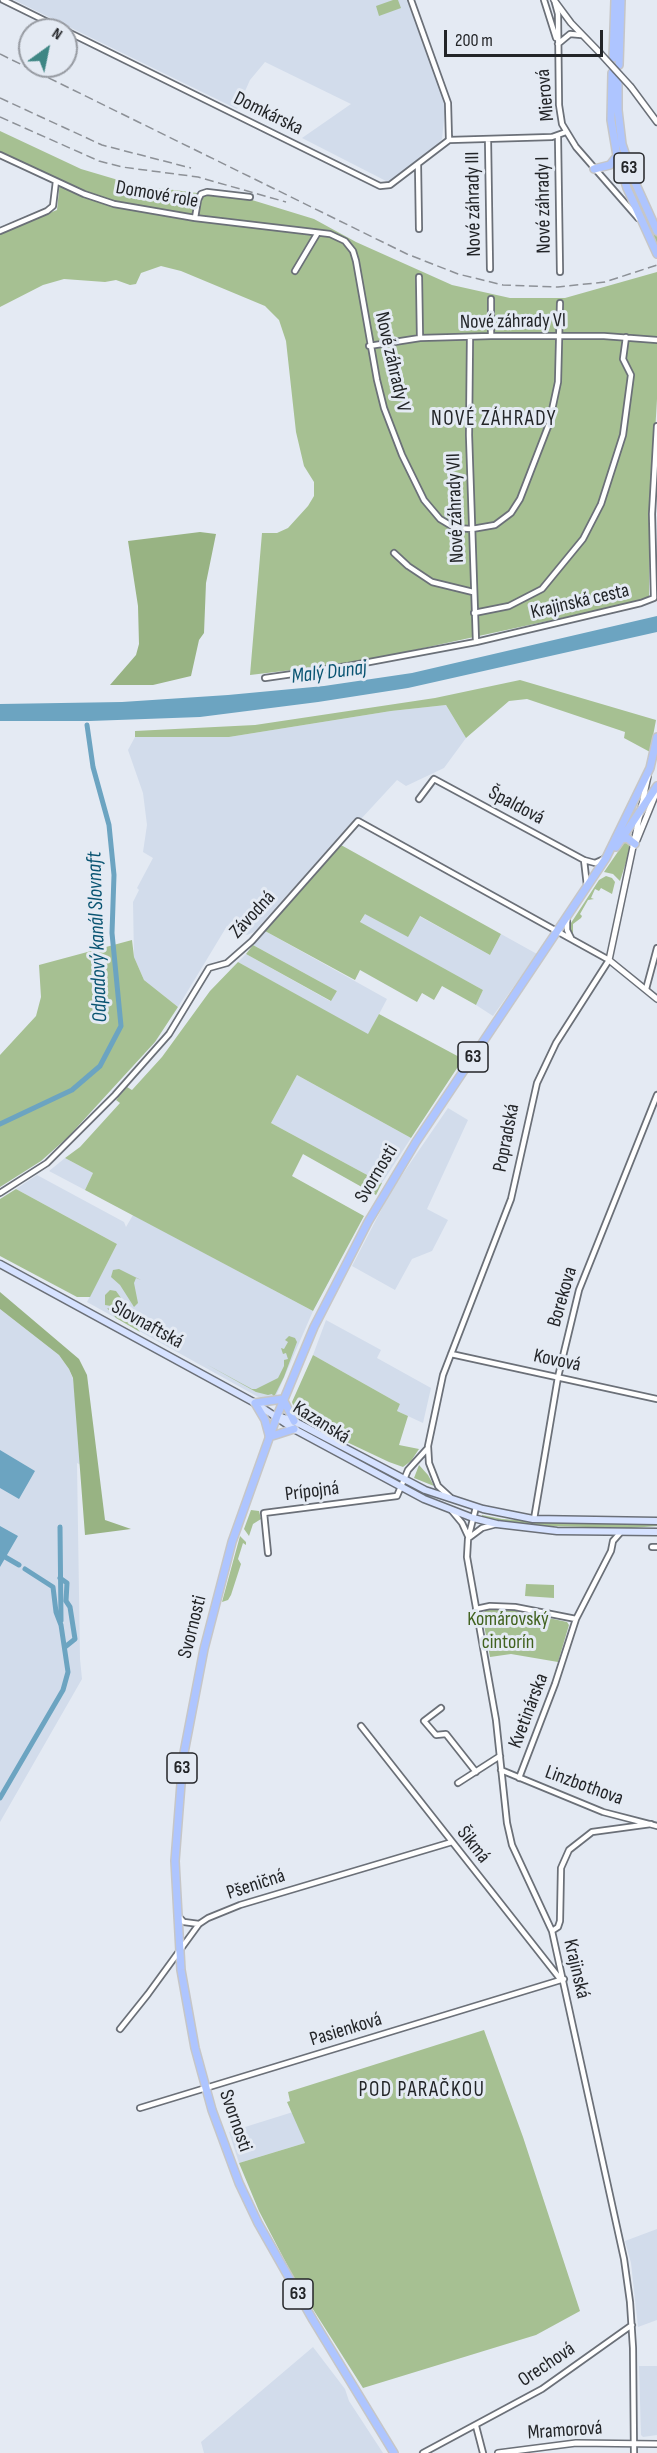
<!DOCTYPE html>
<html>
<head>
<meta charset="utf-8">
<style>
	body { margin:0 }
	#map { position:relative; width:657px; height:2453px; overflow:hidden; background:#e4eaf3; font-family:"Sofia Sans Condensed",sans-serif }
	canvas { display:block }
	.north { position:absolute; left:18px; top:18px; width:60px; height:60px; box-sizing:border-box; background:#e4eaf3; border:2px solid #979ba2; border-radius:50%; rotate:33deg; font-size:16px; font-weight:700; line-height:24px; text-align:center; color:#232528 }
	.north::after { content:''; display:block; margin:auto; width:21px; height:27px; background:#3e8684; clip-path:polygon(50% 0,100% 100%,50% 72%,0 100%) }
	.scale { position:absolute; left:444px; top:30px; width:159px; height:27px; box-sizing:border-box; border:3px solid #232528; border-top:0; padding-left:8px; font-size:18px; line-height:21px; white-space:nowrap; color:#232528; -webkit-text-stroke:4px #e4eaf3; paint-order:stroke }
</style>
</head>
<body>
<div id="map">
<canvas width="657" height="2453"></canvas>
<div class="north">N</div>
<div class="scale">200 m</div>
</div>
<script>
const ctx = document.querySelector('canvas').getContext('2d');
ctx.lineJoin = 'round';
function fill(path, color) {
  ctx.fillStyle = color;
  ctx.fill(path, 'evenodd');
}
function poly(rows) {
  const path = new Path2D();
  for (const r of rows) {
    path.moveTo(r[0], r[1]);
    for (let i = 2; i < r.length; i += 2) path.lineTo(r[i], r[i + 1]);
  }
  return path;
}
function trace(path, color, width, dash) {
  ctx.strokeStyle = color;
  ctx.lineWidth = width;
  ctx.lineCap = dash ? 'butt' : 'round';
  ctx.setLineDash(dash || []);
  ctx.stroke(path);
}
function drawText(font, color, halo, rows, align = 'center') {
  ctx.font = font + ' "Sofia Sans Condensed",sans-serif';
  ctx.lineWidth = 6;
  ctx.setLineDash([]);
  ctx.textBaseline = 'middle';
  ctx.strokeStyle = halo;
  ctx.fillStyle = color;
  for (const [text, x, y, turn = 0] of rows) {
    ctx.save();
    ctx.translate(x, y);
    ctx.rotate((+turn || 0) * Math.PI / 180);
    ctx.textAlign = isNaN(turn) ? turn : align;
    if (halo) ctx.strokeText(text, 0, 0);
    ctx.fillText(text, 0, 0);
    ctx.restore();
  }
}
fill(poly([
	[14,0,407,0,443,98,445,111,442,139,433,149,388,182,302,138,351,104,265,62,250,80,237,109],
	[446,705,466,738,444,768,406,786,397,780,361,819,352,822,254,932,247,935,227,926,178,1007,144,980,134,957,133,902,139,890,137,888,153,858,143,852,147,825,143,793,128,750,135,737,229,737,391,711],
	[365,914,419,916,490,955,501,934,537,954,493,1016,476,1005,483,990,360,923],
	[265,931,387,999,368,1035,238,962,246,954,330,1001,337,991,253,945],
	[297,1075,411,1138,382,1183,271,1123],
	[448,1108,468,1120,427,1209,448,1220,432,1251,412,1259,395,1290,352,1266,391,1191],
	[65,1158,93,1173,85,1190,49,1171],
	[37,1175,124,1222,126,1227,133,1215,313,1311,276,1396,260,1398,87,1302,117,1244,16,1189],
	[0,1309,59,1355,69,1369,73,1379,83,1466,77,1463,80,1659,82,1679,0,1822],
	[326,1320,381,1350,377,1358,431,1388,423,1423,397,1411,400,1404,313,1355],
	[293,2112,305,2143,239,2163,229,2132],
	[657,2229,657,2320,638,2327,631,2263,625,2241],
	[313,2347,345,2389,349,2401,383,2453,204,2453,201,2442],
	[639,2366,657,2366,657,2435,643,2437,641,2435]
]), '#d2dceb');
fill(poly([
	[393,0,398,0,401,8,379,16,376,6],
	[0,131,81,169,135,185,252,200,314,219,356,242,452,285,510,298,565,298,657,272,657,399,650,519,649,599,359,662,250,675,262,533,277,533,288,528,308,506,314,496,314,482,304,466,296,432,286,341,279,320,265,306,181,271,161,266,141,273,136,284,130,285,116,280,105,282,64,279,43,285,0,307,0,232,57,210,60,181,0,153],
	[621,155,633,186,657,237,657,246,634,198,622,166],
	[520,680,656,720,650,752,624,738,625,732,527,699,509,701,466,738,446,705,391,711,229,737,135,737,135,731,255,725,435,698],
	[626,840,631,847,620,881,613,874,604,872],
	[341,845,501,934,490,955,420,916,408,937,365,914,360,922,483,990,476,1005,442,986,434,1000,422,993,417,1002,360,970,355,980,265,931],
	[606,876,612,878,615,882,612,894,601,888,599,891,595,889,591,898,594,899,588,900,580,914,582,916,581,918,573,924,573,933,571,933,571,923,599,880],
	[132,940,134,957,144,980,178,1007,155,1042,68,1137,41,1161,0,1187,0,1055,36,1016,41,997,39,965],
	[253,945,337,991,331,1001,246,954],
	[238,962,368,1034,379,1014,463,1059,411,1138,297,1075,271,1123,382,1183,376,1195,303,1154,292,1176,364,1216,313,1311,85,1190,93,1173,65,1158,80,1147,120,1103,116,1100,127,1087,132,1090,162,1057,210,991],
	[16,1189,117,1244,90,1297,77,1297,0,1256,0,1199],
	[119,1269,141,1280,136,1278,134,1283,138,1303,134,1307,120,1285,111,1277,113,1270],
	[110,1290,116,1291,129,1309,105,1305,105,1295],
	[107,1308,126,1313,140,1332,116,1318],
	[289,1336,295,1338,297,1342,284,1377,274,1397,272,1394,268,1395,256,1392,206,1364,252,1389,256,1389,278,1378,284,1366,284,1360,288,1359,286,1353,283,1354,281,1348,284,1349,288,1342,285,1340],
	[313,1355,400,1404,397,1411,408,1416,399,1445,419,1449,411,1461,403,1467,389,1462,334,1436,296,1414,292,1402],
	[419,1465,428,1475,434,1486,414,1478],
	[251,1510,259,1511,261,1519,253,1524,249,1536,244,1529],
	[482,1515,502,1519,544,1522,657,1525,657,1526,631,1528,545,1526,506,1522,482,1517],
	[240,1536,246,1542,246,1545,243,1543,238,1559,241,1564,231,1595,228,1600,222,1602],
	[526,1584,554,1585,554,1598,525,1596],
	[486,1610,512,1610,567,1622,569,1625,558,1662,511,1654,490,1657,482,1614],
	[484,2030,523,2137,580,2311,536,2335,363,2388,297,2284,259,2211,239,2163,305,2143,287,2102,290,2101,288,2092]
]), '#a6c092');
fill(poly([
	[200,532,216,534,206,583,204,633,199,640,191,676,153,685,110,685,136,655,139,644,138,606,128,541],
	[0,1292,79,1359,87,1375,105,1520,131,1529,85,1535,73,1378,69,1369,59,1355,0,1309]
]), '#98b383');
fill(poly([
	[657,616,657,632,408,688,318,702,200,717,90,721,0,721,0,704,122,702,228,695,324,686,412,673],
	[0,1450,35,1471,19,1499,0,1488],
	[0,1526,18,1536,0,1567]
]), '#6ca4c1');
trace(poly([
	[0,1124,72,1090,100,1066,121,1026,112,933,114,875,109,825,93,767,87,725],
	[60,1527,61,1621],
	[0,1554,19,1565],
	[60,1578,67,1583,66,1601,70,1607,75,1639,65,1647],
	[0,1798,63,1690,68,1672,61,1625,56,1612,53,1587,25,1569]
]), '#6ca4c1', 5);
const minor = poly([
	[3,0,64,30],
	[411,0,448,103,449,140],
	[544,0,556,38],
	[555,3,558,14,559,105,562,124,576,147,638,218],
	[66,31,380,186,390,185,449,140],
	[558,44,570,34,581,35],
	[558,137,560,272],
	[488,139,490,269],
	[449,140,552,137,566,132],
	[0,155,84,194,114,204,195,218,330,234,345,241,353,251,356,261,377,380,384,408,402,455,424,500,440,519,455,528,472,529,495,525,511,513,520,499,549,424,558,382,560,303],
	[418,164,419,229],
	[195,218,198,200,201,194,207,192,250,197],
	[0,231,47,211,53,206,56,181],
	[295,271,317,234],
	[419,277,420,338],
	[491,336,491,299],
	[470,337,469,435,476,642],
	[369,346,420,338,491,336,604,336,657,340],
	[394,553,408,566,432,582,473,592],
	[474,613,509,606,542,589,583,539,601,504,623,435,631,375,623,359,626,337],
	[265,678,348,666,476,642,641,603,654,598,652,514,657,426],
	[419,799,434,779,584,860,595,863,604,859],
	[584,860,587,886],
	[567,918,567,930,571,938],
	[646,989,657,948],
	[0,1193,47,1163,115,1095,169,1034,209,968,227,963,252,941,358,821,609,960,556,1043,537,1083,511,1199,443,1375,428,1446,429,1463,438,1486,450,1497],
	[451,1354,657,1399],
	[476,1507,468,1539,467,1557,496,1720,507,1823,512,1845,552,1931,624,2259,630,2302,633,2348,634,2453],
	[452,1511,462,1523,468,1536],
	[534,1519,558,1377,579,1290,657,1095],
	[470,1537,482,1528,497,1524],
	[652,1547,657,1547],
	[268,1553,264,1513,397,1496,408,1470,427,1449],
	[476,1609,490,1606,515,1607,576,1619],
	[441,1708,424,1721,436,1735,446,1734,476,1772],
	[361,1726,561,1980],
	[501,1770,603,1812,657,1826],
	[519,1778,555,1684,576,1619,611,1551,613,1541,620,1533],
	[458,1783,500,1756],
	[178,1916,184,1922,199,1924],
	[552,1931,558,1927,560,1921,561,1868,569,1850,592,1832,651,1824],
	[120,2029,148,1994,199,1924,208,1918,240,1905,452,1842],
	[140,2108,564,1979],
	[476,2426,483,2453],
	[423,2453,542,2389,632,2325]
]);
const tertiary = poly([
	[554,0,571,23,600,53],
	[631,87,657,122],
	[648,776,609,960,657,999],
	[637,840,657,791],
	[498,2453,576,2443,657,2444]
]);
const secondary = poly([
	[0,1264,255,1403,294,1429,424,1499,473,1518,497,1524,557,1531,657,1532],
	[280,1417,294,1421,425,1490,483,1509,533,1519,657,1521]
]);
const primary = poly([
	[613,58,615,0],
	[619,65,621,0],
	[612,73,611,120,617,156,627,188,657,254],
	[618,79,618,110,622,144,634,180,657,231],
	[594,169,610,165,617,156],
	[622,839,627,838,635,844],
	[616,847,657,786],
	[283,1399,294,1421],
	[269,1435,265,1420,255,1403,283,1399],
	[269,1437,294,1429],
	[394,2453,313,2320,258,2223,239,2183,212,2110,195,2048,181,1970,175,1861,183,1758,204,1649,232,1542,277,1416,314,1327,368,1222,416,1142,606,858,650,768,657,737]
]);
trace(minor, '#6b7078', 8);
trace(tertiary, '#6b7078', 8);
trace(secondary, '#6b7078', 9);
trace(primary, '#c6c6c7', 10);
trace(minor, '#fff', 4.5);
trace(tertiary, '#fff', 5);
trace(secondary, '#d6e2ff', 6);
trace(primary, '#aec5ff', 7);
trace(poly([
	[0,54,407,254,458,274,503,285,558,287,605,282,657,265],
	[0,98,102,145,191,168],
	[0,117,99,161,122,167,198,177,286,202]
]), '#8d9197', 1.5, [9, 4.5]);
const tertiaryBridge = poly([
	[600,53,631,87]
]);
trace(tertiaryBridge, '#6b7078', 8, []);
trace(tertiaryBridge, '#fff', 5);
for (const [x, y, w] of [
	[629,168,30],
	[473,1057,30],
	[182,1768,30],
	[298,2294,30]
]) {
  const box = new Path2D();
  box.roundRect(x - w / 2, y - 15, w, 30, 4.5);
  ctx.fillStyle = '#e4eaf3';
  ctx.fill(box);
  trace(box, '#232528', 1.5);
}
drawText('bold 18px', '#232528', null, [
	["63",629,168],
	["63",473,1057],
	["63",182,1768],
	["63",298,2294]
]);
drawText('20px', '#232528', '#e4eaf3', [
	["Mierová",546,95,-95],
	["Domkárska",268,114,26],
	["Domové role",157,195,10],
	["Nové záhrady III",474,204,-91],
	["Nové záhrady I",544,205,-91],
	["Nové záhrady VI",513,322,-1],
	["Nové záhrady V",392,362,77],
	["Nové záhrady VII",456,508,-92],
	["Krajinská cesta",580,602,-13],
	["Špaldová",516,806,28],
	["Závodná",253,915,-47],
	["Popradská",507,1138,-79],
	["Svornosti",377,1174,-59],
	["Borekova",563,1297,-74],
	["Slovnaftská",147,1325,29],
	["Kovová",557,1361,12],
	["Kazanská",321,1423,32],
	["Prípojná",312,1492,-7],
	["Svornosti",193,1627,-76],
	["Kvetinárska",529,1711,-69],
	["Linzbothova",584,1786,20],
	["Šikmá",473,1845,52],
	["Pšeničná",256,1885,-18],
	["Krajinská",576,1969,77],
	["Pasienková",346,2030,-17],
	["Svornosti",235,2121,71],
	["Orechová",547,2365,-34],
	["Mramorová",565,2431,-4]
]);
drawText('20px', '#41621f', '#e4eaf3', [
	["Komárovský",508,1620],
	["cintorín",508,1643]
]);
ctx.letterSpacing = '1.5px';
drawText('21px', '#232528', '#e4eaf3', [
	["NOVÉ ZÁHRADY",494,420],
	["POD PARAČKOU",422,2091]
]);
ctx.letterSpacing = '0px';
drawText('italic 21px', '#095472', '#e4eaf3', [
	["Malý Dunaj",329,673,-7],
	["Odpadový kanál Slovnaft",98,937,-92]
]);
</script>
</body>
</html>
